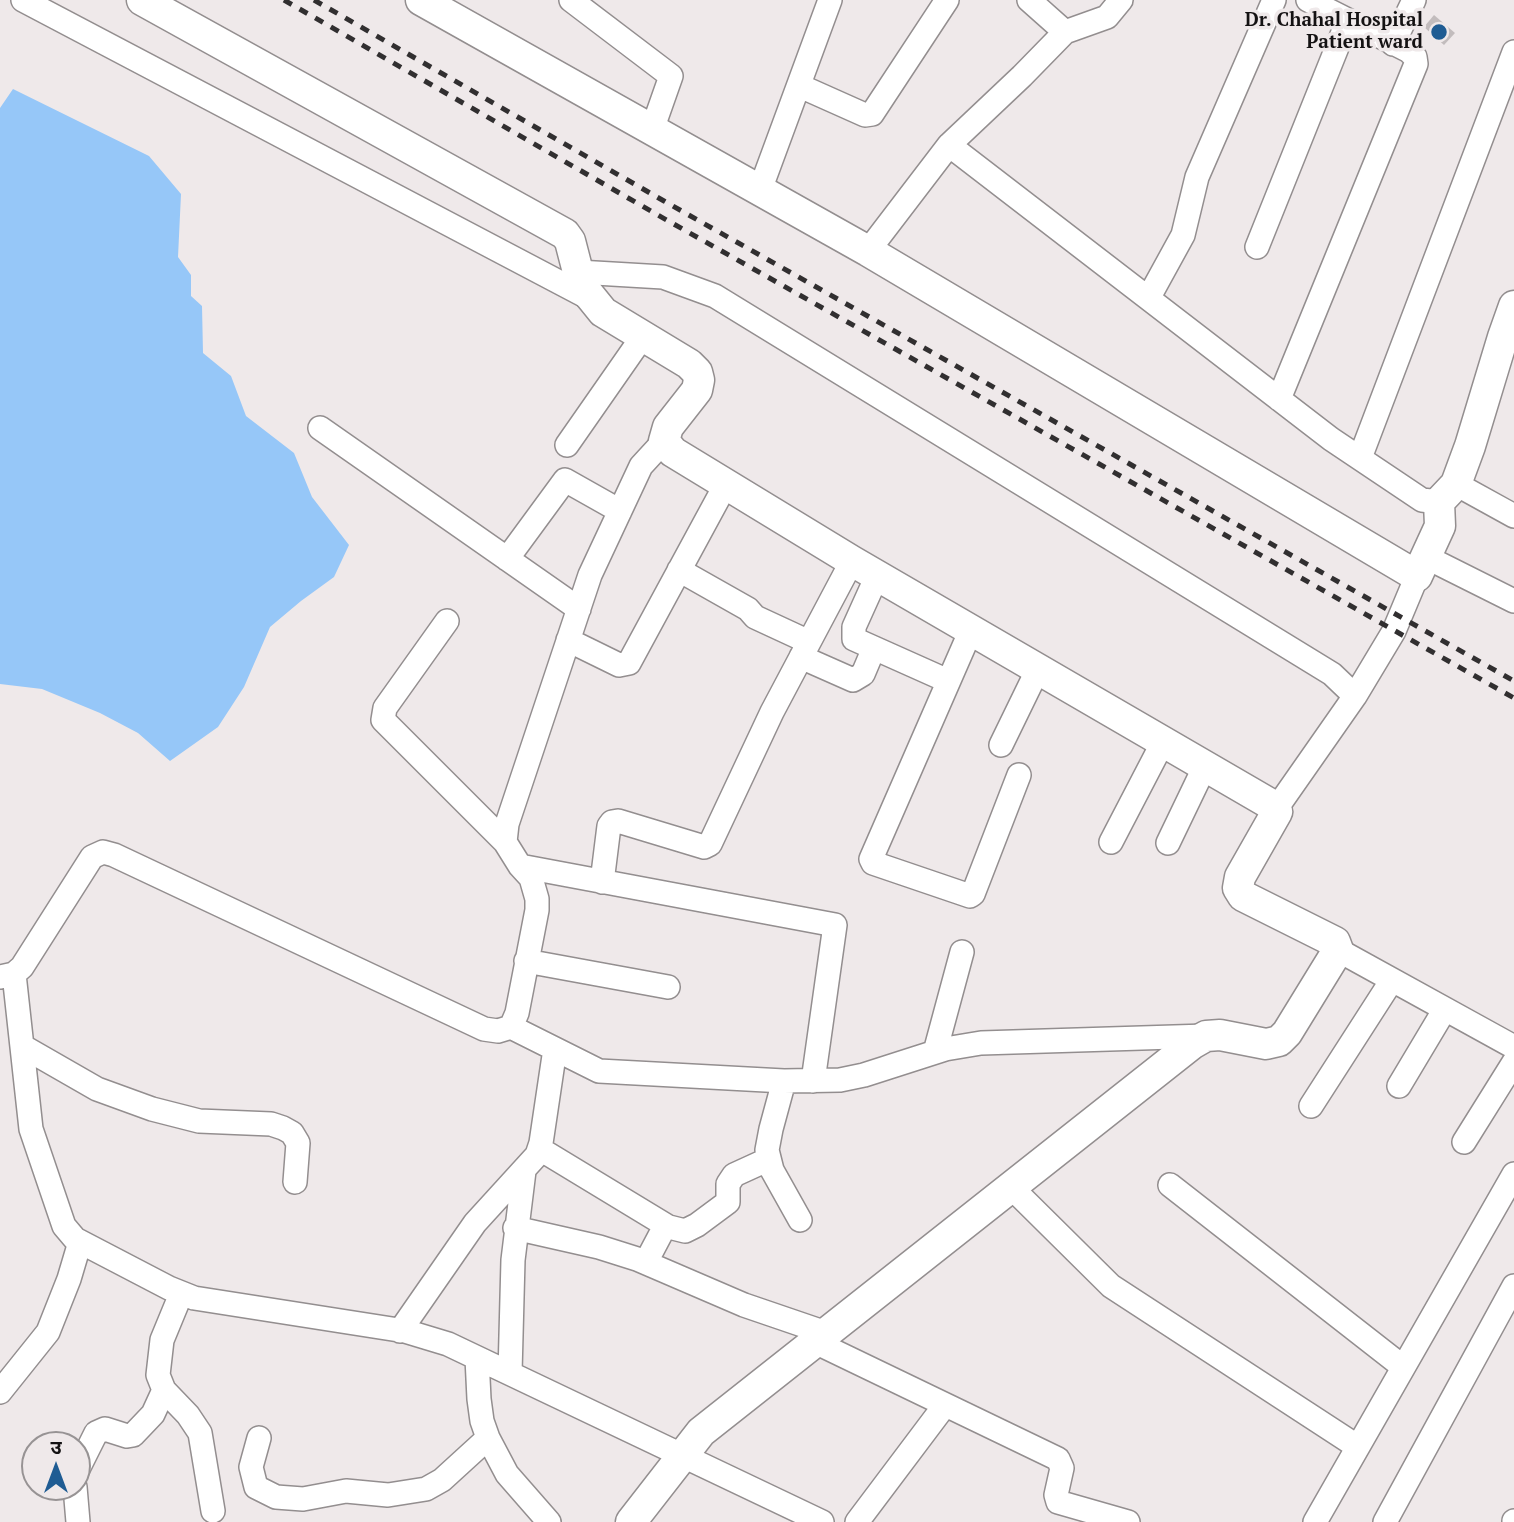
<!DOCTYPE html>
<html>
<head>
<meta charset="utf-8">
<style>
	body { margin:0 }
	#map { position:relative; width:1514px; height:1522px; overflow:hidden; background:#efe9ea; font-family:"PT Serif","Noto Sans Devanagari",serif }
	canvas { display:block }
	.north { position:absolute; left:21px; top:1431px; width:70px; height:70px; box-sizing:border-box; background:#efe9ea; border:2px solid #979394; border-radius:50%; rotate:0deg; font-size:19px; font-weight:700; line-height:28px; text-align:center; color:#141213 }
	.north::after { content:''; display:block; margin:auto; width:24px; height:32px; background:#1f5c93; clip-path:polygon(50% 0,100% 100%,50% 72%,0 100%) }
</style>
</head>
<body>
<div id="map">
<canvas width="1514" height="1522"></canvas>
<div class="north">उ</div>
</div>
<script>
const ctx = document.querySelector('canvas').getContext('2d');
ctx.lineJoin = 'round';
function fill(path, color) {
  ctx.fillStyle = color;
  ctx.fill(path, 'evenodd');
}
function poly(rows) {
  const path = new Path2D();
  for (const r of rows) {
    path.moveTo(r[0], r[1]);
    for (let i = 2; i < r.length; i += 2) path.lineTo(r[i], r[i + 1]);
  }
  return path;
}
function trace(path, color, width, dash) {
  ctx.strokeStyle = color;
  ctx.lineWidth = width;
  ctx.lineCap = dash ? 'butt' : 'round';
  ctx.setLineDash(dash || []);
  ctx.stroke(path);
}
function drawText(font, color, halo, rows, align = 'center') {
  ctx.font = font + ' "PT Serif",serif';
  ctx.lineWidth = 7;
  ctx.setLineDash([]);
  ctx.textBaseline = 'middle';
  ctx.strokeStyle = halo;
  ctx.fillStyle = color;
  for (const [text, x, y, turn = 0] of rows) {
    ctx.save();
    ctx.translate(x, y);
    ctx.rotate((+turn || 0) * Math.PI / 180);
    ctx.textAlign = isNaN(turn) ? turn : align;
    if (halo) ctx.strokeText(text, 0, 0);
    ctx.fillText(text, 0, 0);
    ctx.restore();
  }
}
fill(poly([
	[13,89,149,156,181,194,178,257,191,275,191,296,202,306,203,353,231,376,246,416,294,453,312,497,349,545,334,577,301,601,270,627,244,687,218,727,170,761,138,733,100,713,42,689,0,684,0,108]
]), '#96c7f8');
fill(poly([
	[1434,15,1455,33,1444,45,1424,27]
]), '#c2bcbd');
const minor = poly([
	[23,0,593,300],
	[571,0,671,76,652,130],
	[1029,0,1065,32],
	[1393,44,1414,0],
	[800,86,865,115,872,114,947,0],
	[949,145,1331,439,1422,500,1439,502],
	[760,190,830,0],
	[1257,247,1348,20],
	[868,251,949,145,1022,76,1065,32,1107,17,1121,0],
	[578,272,663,277,715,296,1332,674,1355,696],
	[1149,297,1183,235,1197,177,1274,0],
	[1279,399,1416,64,1415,57,1409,51,1308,0],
	[320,428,579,609],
	[567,445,643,336],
	[1360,458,1514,52],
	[1456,484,1514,516],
	[1426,557,1514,601],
	[507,559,565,480,620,511],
	[679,570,748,609,755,617,809,642],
	[877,576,854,627,854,639,948,681],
	[447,621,385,708,383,720,505,842],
	[971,630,871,859,873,863,970,896,973,894,1019,775],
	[568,640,619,665,629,663,726,484],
	[801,657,853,680,863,674,874,648],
	[1001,745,1038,669],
	[1276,809,1355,696,1394,631,1417,576],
	[1111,842,1163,742],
	[1168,843,1205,766],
	[520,866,835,925,813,1081],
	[602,882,609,826,612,822,618,821,704,847,710,844,772,712,852,561],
	[1338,950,1514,1047],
	[526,961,668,987],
	[14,974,31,1129,64,1226,75,1239,169,1288,194,1298,405,1331,448,1344,822,1522],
	[0,977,14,974,22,967,92,857,103,852,114,855,484,1029,498,1031,511,1027,517,1013,537,910,537,899,531,878,520,866,505,842,507,824,590,575,641,466,664,441],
	[511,1027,599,1071,784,1081,840,1080,864,1075,945,1049,981,1043,1206,1036],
	[22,1046,97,1089,152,1109,199,1121,271,1124,283,1128,292,1133,298,1143,295,1182],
	[935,1052,962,952],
	[784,1081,771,1129,767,1150,772,1170,800,1220],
	[1399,1086,1445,1009],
	[1311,1106,1392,980],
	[1464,1142,1514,1062],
	[540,1149,667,1226],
	[1170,1185,1403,1367],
	[1011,1187,1111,1286,1358,1447],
	[515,1228,599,1247,637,1259,744,1305,826,1333],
	[646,1262,665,1226,685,1231,697,1225,728,1202,728,1184,734,1175,769,1159],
	[181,1294,162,1340,158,1375,164,1390,188,1415,200,1433,213,1511],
	[400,1331,475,1223,537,1155,541,1143,555,1049],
	[815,1342,1058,1459,1062,1468,1056,1495,1058,1502,1128,1522],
	[477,1358,479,1399,482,1421,488,1438,507,1474,549,1522],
	[510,1373,513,1260,524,1171],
	[0,1392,48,1332,69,1279,80,1242],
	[259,1438,251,1467,256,1487,276,1497,303,1499,346,1491,388,1495,426,1489,442,1480,488,1438],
	[77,1471,96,1433,105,1429,127,1436,133,1435,153,1414,164,1390],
	[75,1487,78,1522],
	[857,1522,945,1405],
	[1315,1522,1514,1174],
	[1385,1522,1514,1286],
	[1514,1522,1514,1521]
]);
const major = poly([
	[142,0,565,234,570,241,578,272,586,291,603,312,689,364,697,372,699,380,697,390,668,427,664,441,673,452,852,561,1272,805,1277,812,1240,877,1238,888,1243,896,1335,942,1338,950,1287,1033,1279,1041,1266,1044,1220,1035,1206,1036,1192,1044,701,1432,631,1522],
	[421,0,868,251,1417,576,1440,526,1439,502,1456,484,1470,446,1503,337,1514,306]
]);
trace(minor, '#938e8f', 26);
trace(major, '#938e8f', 33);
trace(minor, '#fff', 23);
trace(major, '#fff', 30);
trace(poly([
	[284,0,656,214,1514,698],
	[314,0,664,201,1514,681]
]), '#312f30', 5, [9, 9]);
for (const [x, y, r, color] of [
	[1439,32,9,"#1f5c93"]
]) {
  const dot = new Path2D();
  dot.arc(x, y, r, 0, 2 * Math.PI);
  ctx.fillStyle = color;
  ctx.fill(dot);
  trace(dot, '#efe9ea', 2.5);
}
drawText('bold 19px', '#141213', '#efe9ea', [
	["Dr. Chahal Hospital",1423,21],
	["Patient ward",1423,43]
], 'right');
</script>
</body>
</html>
